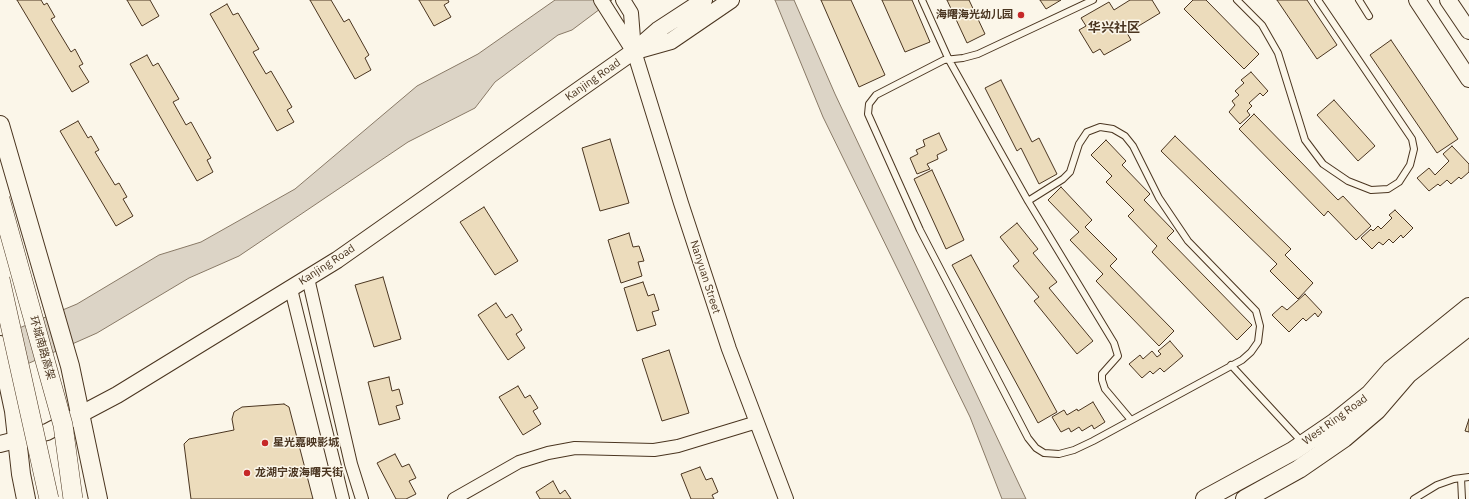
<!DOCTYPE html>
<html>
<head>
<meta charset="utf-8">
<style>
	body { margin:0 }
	canvas { display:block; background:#fbf6e9 }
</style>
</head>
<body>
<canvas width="1469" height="499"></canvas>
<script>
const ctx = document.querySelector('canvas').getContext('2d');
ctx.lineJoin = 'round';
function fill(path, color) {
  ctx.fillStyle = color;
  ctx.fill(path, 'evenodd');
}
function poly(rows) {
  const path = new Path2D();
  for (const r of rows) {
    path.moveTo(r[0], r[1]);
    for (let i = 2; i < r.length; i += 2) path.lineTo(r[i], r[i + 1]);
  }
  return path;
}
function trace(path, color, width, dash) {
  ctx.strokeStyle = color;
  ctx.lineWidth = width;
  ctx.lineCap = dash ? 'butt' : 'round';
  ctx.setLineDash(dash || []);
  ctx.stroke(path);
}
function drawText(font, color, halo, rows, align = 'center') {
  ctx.font = font + ' "IBM Plex Sans","Noto Sans SC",sans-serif';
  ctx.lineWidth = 3;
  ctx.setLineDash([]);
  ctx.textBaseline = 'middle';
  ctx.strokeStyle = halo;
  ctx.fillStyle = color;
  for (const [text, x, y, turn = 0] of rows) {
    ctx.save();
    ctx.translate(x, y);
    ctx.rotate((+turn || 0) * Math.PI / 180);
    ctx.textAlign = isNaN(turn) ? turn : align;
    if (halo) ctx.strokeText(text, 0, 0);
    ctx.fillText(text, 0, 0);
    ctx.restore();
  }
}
const water = poly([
	[555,0,612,0,572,30,558,35,495,82,475,108,408,142,239,256,189,278,97,333,0,376,0,336,77,304,159,255,201,242,295,189,417,86,478,54,555,0],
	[775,0,794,0,835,94,1026,499,1002,499,970,417,823,117,775,0]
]);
fill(water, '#dcd4c6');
trace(water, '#887966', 1);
const building = poly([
	[17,0,41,0,44,5,47,3,55,17,51,19,71,52,75,49,83,64,79,66,89,82,72,92,17,0],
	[127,0,150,0,159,16,142,26,127,0],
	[310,0,331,0,344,22,349,19,369,55,365,58,371,70,355,79,310,0],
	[419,0,448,0,449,2,444,5,451,17,434,26,419,0],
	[821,0,851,0,885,75,859,87,821,0],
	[882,0,912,0,930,42,905,52,882,0],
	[947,0,969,0,985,34,967,43,947,0],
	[1040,0,1061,0,1046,9,1040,0],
	[1130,0,1152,0,1160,13,1127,33,1131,40,1104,55,1100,49,1093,53,1079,30,1086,26,1081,18,1109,2,1114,10,1130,0],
	[1193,0,1206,0,1259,54,1244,69,1184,9,1193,0],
	[1277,0,1307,0,1337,45,1317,59,1277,0],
	[227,4,233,15,238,13,259,49,253,52,266,74,271,71,292,107,287,110,294,122,277,131,210,14,227,4],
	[1391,40,1458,139,1437,153,1370,55,1391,40],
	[147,55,153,66,158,63,179,99,173,102,186,125,191,122,211,158,207,160,213,172,197,181,130,64,147,55],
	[1251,72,1268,91,1263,96,1260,93,1249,103,1252,106,1247,111,1250,115,1240,124,1229,112,1235,105,1232,101,1239,95,1235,91,1244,83,1241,80,1251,72],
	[1001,80,1032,142,1039,138,1057,174,1039,184,1021,148,1017,151,985,88,1001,80],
	[1334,100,1375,146,1358,161,1317,115,1334,100],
	[1254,114,1338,200,1343,196,1371,226,1356,240,1328,211,1324,216,1239,129,1254,114],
	[78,121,88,138,91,136,99,150,95,152,115,185,119,183,127,197,123,199,133,216,116,226,60,131,78,121],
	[939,133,947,150,937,155,938,159,927,164,930,169,917,174,910,158,918,154,916,150,925,146,923,140,939,133],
	[1175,136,1291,249,1285,255,1313,283,1298,299,1270,271,1277,264,1161,151,1175,136],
	[610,139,629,203,600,211,582,148,610,139],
	[1106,140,1126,161,1122,165,1150,194,1144,200,1174,231,1167,238,1252,325,1237,340,1152,252,1157,246,1128,216,1134,210,1106,182,1112,176,1091,155,1106,140],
	[1452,146,1469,164,1469,172,1461,179,1459,177,1451,184,1447,180,1440,186,1438,184,1429,191,1417,178,1429,168,1435,175,1449,161,1443,154,1452,146],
	[932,170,964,240,946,249,914,179,932,170],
	[1061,187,1092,220,1085,227,1117,259,1110,266,1174,331,1159,346,1096,281,1103,274,1070,240,1079,232,1048,200,1061,187],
	[484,207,518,261,495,275,460,222,484,207],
	[1395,210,1413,228,1403,238,1401,235,1393,243,1389,239,1383,245,1379,242,1372,249,1361,238,1371,229,1373,231,1378,226,1381,229,1392,218,1389,215,1395,210],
	[1017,223,1038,249,1033,253,1057,282,1049,288,1093,341,1077,354,1034,301,1039,297,1013,266,1019,261,1000,237,1017,223],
	[629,233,633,247,639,246,644,261,638,262,642,276,621,283,608,240,629,233],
	[971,255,1057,412,1038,423,952,265,971,255],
	[383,277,401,339,374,347,355,285,383,277],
	[643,282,648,296,654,294,659,310,652,312,656,325,637,331,624,288,643,282],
	[1305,294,1322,312,1318,317,1315,313,1306,321,1303,318,1289,332,1272,315,1282,306,1287,310,1305,294],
	[496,303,506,318,512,314,522,330,516,334,525,348,508,360,478,315,496,303],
	[1170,341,1183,356,1164,372,1160,368,1153,374,1150,371,1142,378,1129,364,1140,355,1143,359,1152,351,1157,357,1161,354,1158,351,1170,341],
	[669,350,689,413,662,421,642,359,669,350],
	[389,377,392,391,399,389,403,404,396,406,400,419,379,425,368,382,389,377],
	[518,386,525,398,530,395,538,408,533,411,541,424,523,435,499,397,518,386],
	[1093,402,1105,422,1094,429,1092,425,1082,431,1079,427,1071,432,1069,428,1061,432,1052,417,1064,410,1067,415,1077,409,1078,411,1093,402],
	[284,404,289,407,313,499,191,499,184,444,189,439,234,430,232,419,234,412,242,407,284,404],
	[1469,419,1469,432,1465,431,1469,419],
	[395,454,402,467,409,464,416,478,409,481,416,494,406,499,396,499,377,463,395,454],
	[700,467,706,480,712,478,718,492,712,495,714,499,691,499,681,474,700,467],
	[553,481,560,494,565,490,571,499,540,499,536,492,553,481]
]);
fill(building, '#ecdcbc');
trace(building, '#4a3520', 1);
const service = poly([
	[922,0,949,60,1028,201,1114,343,1118,356,1102,374,1102,380,1105,389,1131,420],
	[1237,0,1262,25,1278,53,1305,140,1323,164,1348,181,1371,190,1388,189,1399,182,1410,165,1414,149,1412,139,1318,0],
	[1359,0,1369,16],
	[1028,201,1063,179,1070,172,1079,144,1087,132,1100,127,1113,129,1125,136,1133,146,1159,198,1188,241,1256,311,1260,326,1258,342,1251,352,1242,360,1093,441,1074,450,1059,454,1044,453,1036,448,1028,438,920,230,868,114,869,104,876,95,944,60,963,58,978,54,1093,0],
	[1231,365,1302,442],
	[1461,478,1462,499],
	[1414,499,1437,485,1454,479,1469,477]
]);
const minor = poly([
	[308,278,351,464,362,499],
	[291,289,343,499],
	[454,499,519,462,548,453,575,448,654,450,678,446,757,422]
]);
const tertiary = poly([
	[601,0,632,49],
	[623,0,631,13,634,51,681,203,729,349,786,499]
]);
const secondary = poly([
	[1417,0,1469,79],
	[1448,0,1469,31],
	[639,50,671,41,731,0],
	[0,444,47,432,117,395,337,260,634,51,658,30,704,0]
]);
const primary = poly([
	[0,125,70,366,98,499],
	[0,345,14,411,21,474,26,499],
	[1205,499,1293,451,1334,423,1370,394,1391,370,1469,307],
	[1245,499,1299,469,1344,438,1377,410,1408,374,1469,326]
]);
trace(service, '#4a3520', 8);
trace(minor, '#4a3520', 14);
trace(tertiary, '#4a3520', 16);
trace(secondary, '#4a3520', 18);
trace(primary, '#4a3520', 20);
trace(service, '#fbf6e9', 6);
trace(minor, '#fbf6e9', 12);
trace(tertiary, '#fbf6e9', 14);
trace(secondary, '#fbf6e9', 16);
trace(primary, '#fbf6e9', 18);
const trunkBridge = poly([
	[0,199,63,425,73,499],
	[0,279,49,499]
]);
trace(trunkBridge, '#4a3520', 20, []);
trace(trunkBridge, '#fbf6e9', 19);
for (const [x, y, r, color] of [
	[1021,15,4,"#c62828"],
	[265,443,4,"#c62828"],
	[247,473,4,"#c62828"]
]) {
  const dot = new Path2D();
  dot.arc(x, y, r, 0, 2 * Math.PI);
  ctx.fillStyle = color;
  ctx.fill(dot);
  trace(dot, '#fbf6e9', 1.5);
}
drawText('bold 11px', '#4a3520', '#fbf6e9', [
	["海曙海光幼儿园",1013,15,"right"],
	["星光嘉映影城",273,443],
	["龙湖宁波海曙天街",255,473]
], 'left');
drawText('11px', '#4a3520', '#fbf6e9', [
	["Kanjing Road",593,80,-35],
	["Kanjing Road",327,265,-33],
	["Nanyuan Street",705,277,72],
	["环城南路高架",42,348,74],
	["West Ring Road",1335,420,-36]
]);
drawText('bold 13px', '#4a3520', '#fbf6e9', [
	["华兴社区",1114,28]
]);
</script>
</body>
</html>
